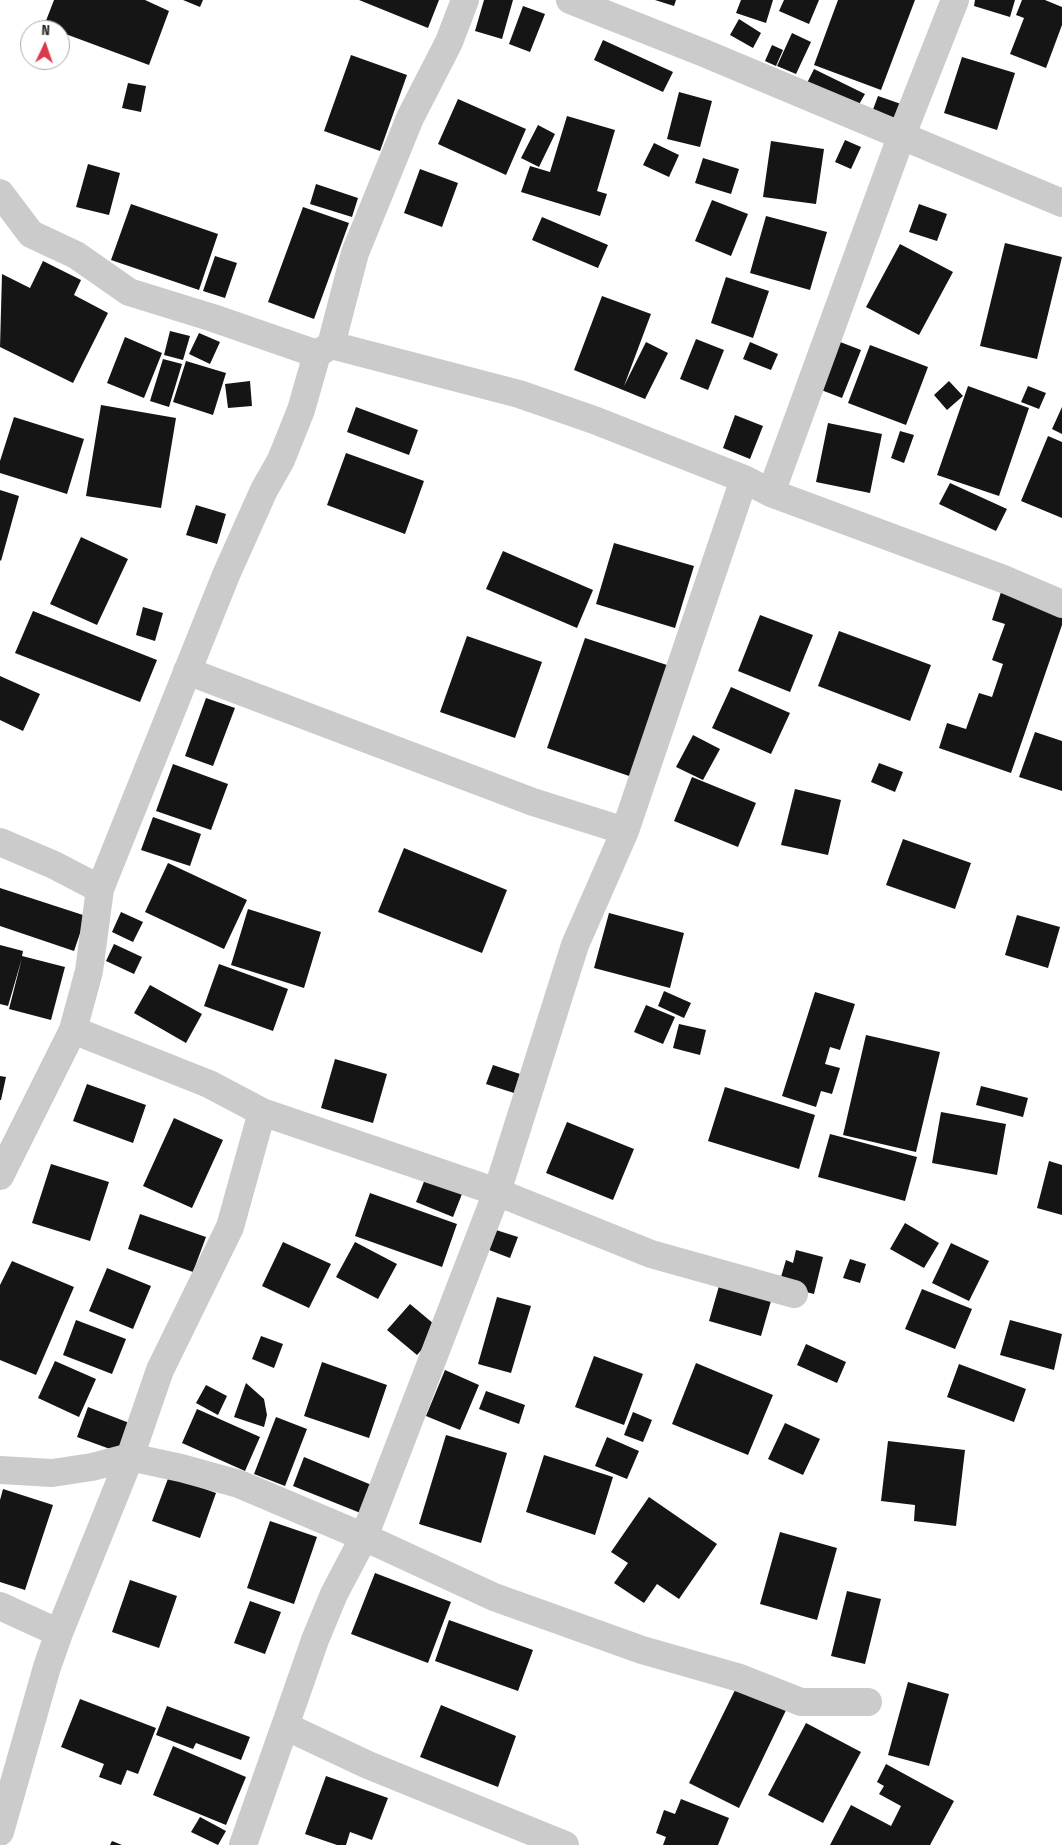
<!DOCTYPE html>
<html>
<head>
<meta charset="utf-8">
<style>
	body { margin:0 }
	#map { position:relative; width:1062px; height:1845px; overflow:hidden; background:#fff; font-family:"Fira Sans Condensed",sans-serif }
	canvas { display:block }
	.north { position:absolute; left:20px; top:20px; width:50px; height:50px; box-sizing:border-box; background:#fff; border:1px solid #ababab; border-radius:50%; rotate:3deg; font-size:14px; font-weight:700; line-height:20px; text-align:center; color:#2e2e2e }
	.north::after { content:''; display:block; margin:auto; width:18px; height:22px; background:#de384c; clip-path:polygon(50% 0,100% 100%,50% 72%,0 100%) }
</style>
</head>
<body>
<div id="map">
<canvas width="1062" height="1845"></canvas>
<div class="north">N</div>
</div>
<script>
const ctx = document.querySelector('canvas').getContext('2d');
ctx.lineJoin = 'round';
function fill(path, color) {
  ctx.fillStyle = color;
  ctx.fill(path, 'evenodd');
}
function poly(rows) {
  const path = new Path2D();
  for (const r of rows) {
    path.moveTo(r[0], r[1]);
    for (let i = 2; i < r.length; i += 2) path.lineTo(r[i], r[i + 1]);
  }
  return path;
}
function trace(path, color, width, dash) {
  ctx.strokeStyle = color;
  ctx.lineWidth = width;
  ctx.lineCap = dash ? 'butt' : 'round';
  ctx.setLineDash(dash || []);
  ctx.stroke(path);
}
fill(poly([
	[54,0,145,0,169,11,149,65,44,26],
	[183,0,203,0,200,7],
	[359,0,439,0,428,28],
	[484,0,513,0,502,39,475,31],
	[655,0,676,0,674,6],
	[741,0,773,0,766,23,736,13],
	[784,0,819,0,809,24,779,11],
	[838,0,915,0,881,90,814,65],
	[975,0,1015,0,1010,17,974,6],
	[1022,0,1045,0,1062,7,1062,25,1046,68,1010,54,1024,18,1016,15],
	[523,6,545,14,530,52,509,44],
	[739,19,761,33,753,48,730,35],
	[792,33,811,42,796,74,777,66],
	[603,40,673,72,663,92,594,60],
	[772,45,783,50,776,66,765,61],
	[351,55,407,75,380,151,324,131],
	[962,57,1015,73,997,130,944,113],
	[814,69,865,94,857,108,807,83],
	[128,83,146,86,141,112,122,108],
	[679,92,712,101,700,147,667,139],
	[878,96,901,104,894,124,871,115],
	[458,99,526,129,506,175,438,144],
	[567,116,615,130,597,191,607,194,600,216,521,192,530,166,550,172],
	[538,125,555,134,539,167,521,158],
	[845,140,861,147,851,169,835,162],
	[771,141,824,149,816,204,763,197],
	[654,143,679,155,669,177,643,165],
	[703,158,739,169,731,194,695,183],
	[88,164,120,173,109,215,76,207],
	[420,169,458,183,442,227,404,213],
	[316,184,358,198,352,217,310,204],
	[712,200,748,214,731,256,695,241],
	[131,204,218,234,199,290,111,260],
	[919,204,947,214,937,241,909,232],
	[303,207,349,223,314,319,268,302],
	[766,216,827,232,810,290,750,273],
	[542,217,608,245,598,268,532,240],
	[1005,243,1062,257,1037,359,980,346],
	[900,244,953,272,919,335,866,307],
	[215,256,237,263,225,298,203,291],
	[43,261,81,280,74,295,108,313,73,383,0,347,2,274,30,288],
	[726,277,769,291,753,338,711,323],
	[602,296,651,314,624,386,646,342,668,353,645,399,574,370],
	[170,331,190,336,183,360,164,355],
	[199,333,220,342,210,364,189,354],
	[125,337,162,353,144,398,107,383],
	[696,339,724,350,708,390,680,379],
	[835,340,861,350,842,398,816,388],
	[750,342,778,354,771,370,743,359],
	[870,345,928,367,906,425,848,403],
	[163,359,182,364,169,407,150,401],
	[186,361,226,373,213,415,173,402],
	[250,381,252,406,228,408,225,384],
	[949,381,963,396,947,410,934,395],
	[968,386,1029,408,999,496,937,475],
	[1028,386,1046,393,1039,409,1021,402],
	[101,405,176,418,161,508,86,496],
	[356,407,418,430,409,455,347,432],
	[1062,407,1062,434,1052,429],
	[735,415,763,426,750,459,723,448],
	[14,417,84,439,67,494,0,473,0,461],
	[828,423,882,434,870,493,816,482],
	[900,431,914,435,904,463,891,458],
	[1048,436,1062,442,1062,518,1021,501],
	[346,453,424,481,405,534,327,505],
	[950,483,1007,509,996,531,939,504],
	[0,490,19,496,1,561,0,560],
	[196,505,226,514,217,544,186,535],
	[81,537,128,559,97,625,50,604],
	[614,543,694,566,675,628,596,604],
	[503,551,593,590,577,628,486,589],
	[1001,592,1062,613,1062,625,1011,773,939,748,947,723,966,729,979,693,992,697,1003,664,992,660,1005,624,992,620],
	[143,607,163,613,155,641,136,635],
	[33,611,157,660,140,702,15,653],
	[760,615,813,635,790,692,738,671],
	[839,631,931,665,910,721,818,686],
	[467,636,542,662,515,738,440,712],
	[585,638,676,668,638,779,547,748],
	[0,676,40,694,23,731,0,720],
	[731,687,790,713,771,754,712,728],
	[206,698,235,708,213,766,185,756],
	[1035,732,1062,741,1062,791,1019,777],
	[693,735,720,749,703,780,676,767],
	[879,763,903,772,895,792,871,782],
	[173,764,228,784,211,830,156,811],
	[692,777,756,803,738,847,674,821],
	[795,789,841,800,828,855,781,845],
	[153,817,201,834,190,866,141,850],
	[903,839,971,863,955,909,886,885],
	[404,848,507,890,482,953,378,912],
	[168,863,247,900,224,949,145,912],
	[0,888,86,916,74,951,0,926],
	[248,909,321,932,304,988,231,965],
	[121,912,143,922,133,942,112,932],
	[609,913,684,933,670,988,594,968],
	[1017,915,1060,927,1048,968,1005,955],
	[114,944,142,957,134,974,106,961],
	[0,945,23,951,22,956,65,967,51,1020,9,1009,22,958,8,1006,0,1004],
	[219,964,288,989,273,1031,204,1006],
	[150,985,202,1014,186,1043,134,1013],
	[664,991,691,1003,684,1018,658,1006],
	[815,992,855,1004,840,1050,830,1047,825,1064,840,1068,832,1094,821,1091,816,1107,782,1096],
	[646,1005,675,1017,663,1044,634,1032],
	[679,1024,706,1030,700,1055,673,1048],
	[866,1035,940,1052,916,1152,843,1135],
	[335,1059,387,1074,373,1123,321,1108],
	[493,1065,520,1074,514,1093,486,1084],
	[0,1076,6,1077,1,1100,0,1100],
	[87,1084,146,1105,133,1143,73,1121],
	[981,1086,1028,1098,1023,1117,976,1105],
	[725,1087,815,1115,799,1169,708,1141],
	[941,1112,1006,1124,997,1175,932,1163],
	[174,1118,223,1140,192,1208,143,1186],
	[567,1122,634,1149,613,1200,546,1173],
	[830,1134,917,1157,905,1201,818,1177],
	[1049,1161,1062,1165,1062,1215,1037,1208],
	[51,1164,109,1182,90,1241,32,1223],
	[425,1179,462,1194,453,1217,416,1202],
	[370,1193,457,1224,442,1267,355,1236],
	[140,1214,206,1237,193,1272,128,1249],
	[905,1223,939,1243,924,1268,890,1249],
	[496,1230,518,1237,510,1258,489,1250],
	[283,1242,331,1264,309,1308,262,1286],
	[355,1242,397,1264,378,1299,336,1277],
	[951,1243,989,1261,969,1301,932,1283],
	[796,1250,823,1257,814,1294,787,1287,781,1277,786,1260,793,1263],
	[850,1259,866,1264,860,1283,843,1278],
	[12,1261,74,1287,36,1375,0,1360,0,1285],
	[107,1268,151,1286,133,1329,89,1311],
	[721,1279,773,1294,761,1336,709,1321],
	[922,1289,972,1309,955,1349,905,1329],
	[497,1297,531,1306,511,1373,478,1364],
	[410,1304,440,1329,417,1355,387,1330],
	[76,1320,126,1339,112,1374,63,1355],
	[1010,1320,1062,1334,1054,1370,1000,1355],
	[261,1336,283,1344,274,1368,252,1359],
	[806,1344,846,1362,837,1383,797,1365],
	[594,1356,643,1374,624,1425,575,1407],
	[55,1361,96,1379,79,1417,38,1398],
	[322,1362,387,1385,369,1438,304,1416],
	[696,1363,773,1395,748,1455,672,1424],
	[959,1364,1026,1389,1014,1422,947,1397],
	[445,1370,479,1385,460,1430,426,1416],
	[246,1383,264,1399,267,1415,264,1427,234,1417],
	[206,1385,227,1396,218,1415,196,1403],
	[486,1391,525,1405,519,1424,479,1409],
	[88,1407,132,1424,121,1453,77,1437],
	[197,1409,260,1437,245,1471,182,1443],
	[633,1412,652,1420,643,1442,624,1435],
	[276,1417,307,1429,285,1486,254,1474],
	[785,1423,820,1439,803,1475,768,1459],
	[446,1435,507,1453,481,1543,419,1524],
	[607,1437,639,1451,627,1479,595,1466],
	[888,1441,965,1450,956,1526,914,1521,915,1505,881,1501],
	[544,1455,613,1477,595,1535,526,1512],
	[304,1457,374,1486,363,1514,293,1486],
	[169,1476,216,1493,200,1538,152,1521],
	[3,1489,53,1505,25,1590,0,1582,0,1500],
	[649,1497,717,1544,679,1599,657,1584,644,1603,614,1583,628,1563,611,1552],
	[270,1521,317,1537,294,1604,247,1588],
	[780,1532,837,1548,817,1620,760,1604],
	[375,1573,451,1602,428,1663,351,1634],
	[130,1580,177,1596,159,1648,112,1632],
	[847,1591,881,1599,865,1664,831,1656],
	[250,1601,281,1612,265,1654,234,1643],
	[449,1620,533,1650,518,1691,435,1661],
	[740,1680,789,1704,739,1808,689,1783],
	[908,1682,949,1694,929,1766,888,1755],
	[80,1699,156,1728,138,1774,127,1770,121,1785,99,1777,104,1764,61,1747],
	[441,1705,516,1736,498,1787,420,1757],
	[167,1706,250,1737,241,1760,196,1743,193,1749,156,1735],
	[806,1723,861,1752,823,1823,768,1795],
	[173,1746,246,1777,226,1825,153,1795],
	[886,1764,954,1801,930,1845,830,1845,851,1805,891,1826,901,1806,879,1794,884,1786,877,1782],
	[326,1776,388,1798,372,1840,350,1832,346,1845,337,1845,305,1834],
	[681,1799,729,1818,718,1845,663,1845,666,1837,656,1833,664,1810,675,1814],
	[200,1817,226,1831,218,1845,191,1832],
	[112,1841,122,1845,110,1845]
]), '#151515');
trace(poly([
	[570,0,704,53,1062,203],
	[0,193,31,234,76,255,129,292,213,318,317,354],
	[331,345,519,394,594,420,744,479,771,493,1006,580,1062,604],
	[771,493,901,137,955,0],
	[187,671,533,802,625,831],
	[0,842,54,865,100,889],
	[262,1112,497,1192,651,1254,794,1294],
	[0,1176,73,1030],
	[0,1470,52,1473,92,1467,130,1457,181,1468,239,1484,364,1537,494,1597,642,1650,740,1678,801,1702,868,1702],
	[0,1606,59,1633],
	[0,1832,47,1667,59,1633,130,1457,160,1370,230,1227,262,1112,209,1084,73,1030,89,971,100,889,226,575,264,490,281,460,301,410,317,354,331,345,355,253,410,118,449,42,465,0],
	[243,1845,285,1726],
	[565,1845,368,1765,285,1726,315,1640,334,1594,364,1537,497,1192,575,945,625,831,744,479]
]), '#cbcbcb', 28);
</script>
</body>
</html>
